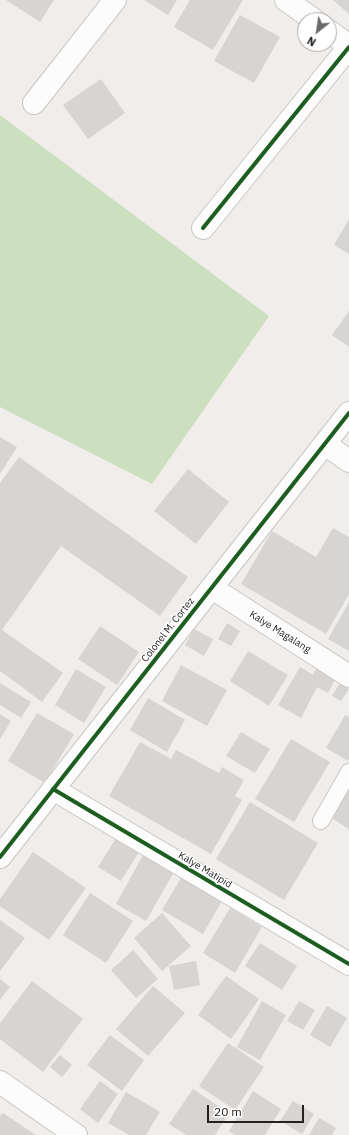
<!DOCTYPE html>
<html>
<head>
<meta charset="utf-8">
<style>
	body { margin:0 }
	#map { position:relative; width:349px; height:1135px; overflow:hidden; background:#f0edea; font-family:"IBM Plex Sans",sans-serif }
	canvas { display:block }
	.north { position:absolute; left:297px; top:12px; width:40px; height:40px; box-sizing:border-box; background:#fff; border:1px solid #a7a7a7; border-radius:50%; rotate:210deg; font-size:11px; font-weight:700; line-height:16px; text-align:center; color:#222 }
	.north::after { content:''; display:block; margin:auto; width:14px; height:18px; background:#6a6968; clip-path:polygon(50% 0,100% 100%,50% 72%,0 100%) }
	.scale { position:absolute; left:207px; top:1105px; width:97px; height:18px; box-sizing:border-box; border:2px solid #222; border-top:0; padding-left:5px; font-size:12px; line-height:14px; white-space:nowrap; color:#222; -webkit-text-stroke:3px #fff; paint-order:stroke }
</style>
</head>
<body>
<div id="map">
<canvas width="349" height="1135"></canvas>
<div class="north">N</div>
<div class="scale">20 m</div>
</div>
<script>
const ctx = document.querySelector('canvas').getContext('2d');
ctx.lineJoin = 'round';
function fill(path, color) {
  ctx.fillStyle = color;
  ctx.fill(path, 'evenodd');
}
function poly(rows) {
  const path = new Path2D();
  for (const r of rows) {
    path.moveTo(r[0], r[1]);
    for (let i = 2; i < r.length; i += 2) path.lineTo(r[i], r[i + 1]);
  }
  return path;
}
function trace(path, color, width, dash) {
  ctx.strokeStyle = color;
  ctx.lineWidth = width;
  ctx.lineCap = dash ? 'butt' : 'round';
  ctx.setLineDash(dash || []);
  ctx.stroke(path);
}
function drawText(font, color, halo, rows, align = 'center') {
  ctx.font = font + ' "IBM Plex Sans",sans-serif';
  ctx.lineWidth = 3;
  ctx.setLineDash([]);
  ctx.textBaseline = 'middle';
  ctx.strokeStyle = halo;
  ctx.fillStyle = color;
  for (const [text, x, y, turn = 0] of rows) {
    ctx.save();
    ctx.translate(x, y);
    ctx.rotate((+turn || 0) * Math.PI / 180);
    ctx.textAlign = isNaN(turn) ? turn : align;
    if (halo) ctx.strokeText(text, 0, 0);
    ctx.fillText(text, 0, 0);
    ctx.restore();
  }
}
fill(poly([
	[0,115,269,316,152,484,0,407]
]), '#ccdfbf');
fill(poly([
	[6,0,54,0,40,22],
	[144,0,177,0,168,15],
	[190,0,243,0,213,50,174,27],
	[333,0,349,0,349,14],
	[240,15,280,37,254,83,214,61],
	[101,79,125,113,88,139,63,105],
	[349,219,349,254,334,245],
	[349,311,349,347,332,335],
	[0,437,17,447,0,474],
	[19,457,188,577,160,616,61,546,2,630,63,673,42,702,0,671,0,483],
	[188,469,229,502,196,544,154,511],
	[333,528,349,537,349,594,326,634,241,584,272,531,316,557],
	[349,602,349,651,328,639],
	[227,623,240,631,231,646,218,639],
	[100,626,139,652,117,685,78,659],
	[194,629,213,639,204,656,185,645],
	[248,651,288,675,269,706,230,681],
	[181,665,227,690,207,726,162,701],
	[300,667,313,675,317,667,336,678,328,693,317,687,301,718,278,705],
	[76,669,106,687,84,723,55,705],
	[0,683,31,702,21,718,0,705],
	[340,683,349,689,341,701,332,696],
	[148,698,185,720,167,752,130,730],
	[37,713,74,734,45,783,8,761],
	[0,714,11,721,0,739],
	[345,715,349,717,349,758,348,761,326,748],
	[241,732,270,749,255,773,226,756],
	[291,739,330,762,294,822,255,799],
	[140,742,171,759,176,750,219,773,222,767,244,780,235,796,242,800,211,854,109,796],
	[349,787,349,829,330,817],
	[250,802,318,843,284,900,216,859],
	[116,838,139,852,121,881,98,867],
	[33,852,86,888,49,940,0,906,0,899],
	[143,855,174,872,146,921,116,904],
	[182,876,222,901,203,934,162,910],
	[90,893,133,921,106,963,63,935],
	[230,908,262,927,235,973,203,953],
	[162,913,191,946,162,971,134,938],
	[0,920,25,938,0,971],
	[260,943,297,966,282,990,245,966],
	[133,950,158,979,136,998,111,970],
	[196,961,200,985,174,990,169,966],
	[226,976,259,999,231,1039,198,1015],
	[0,979,10,987,0,1000],
	[32,981,83,1019,43,1072,0,1039,0,1023],
	[153,986,185,1013,148,1056,116,1029],
	[262,1001,286,1015,260,1060,237,1047],
	[299,1001,315,1010,303,1030,287,1021],
	[327,1006,347,1018,330,1047,310,1035],
	[110,1035,144,1060,122,1091,87,1065],
	[228,1043,264,1067,235,1110,199,1086],
	[60,1055,72,1065,62,1077,50,1067],
	[100,1081,118,1094,98,1123,80,1109],
	[193,1089,229,1113,215,1135,186,1135,169,1124],
	[253,1091,281,1109,265,1135,235,1135,229,1131],
	[126,1092,160,1112,146,1135,129,1135,108,1123],
	[293,1101,314,1114,302,1134,280,1121],
	[3,1113,36,1135,0,1135,0,1116],
	[319,1118,336,1128,332,1135,309,1135]
]), '#d7d4d1');
const service = poly([
	[321,821,349,772]
]);
const minor = poly([
	[286,0,314,20],
	[329,31,349,46],
	[34,103,115,0],
	[203,228,349,47],
	[325,444,349,461],
	[212,588,349,676],
	[53,789,349,964],
	[0,857,349,413],
	[0,1082,76,1135]
]);
trace(service, '#c9c8c6', 18);
trace(minor, '#c9c8c6', 24);
trace(service, '#fdfcfc', 16);
trace(minor, '#fdfcfc', 22);
trace(poly([
	[203,228,349,47],
	[53,789,349,964],
	[0,857,349,413]
]), '#1b5e20', 4);
drawText('10px', '#222', '#fff', [
	["Colonel M. Cortez",168,630,-52],
	["Kalye Magalang",280,632,32],
	["Kalye Matipid",205,870,31]
]);
</script>
</body>
</html>
